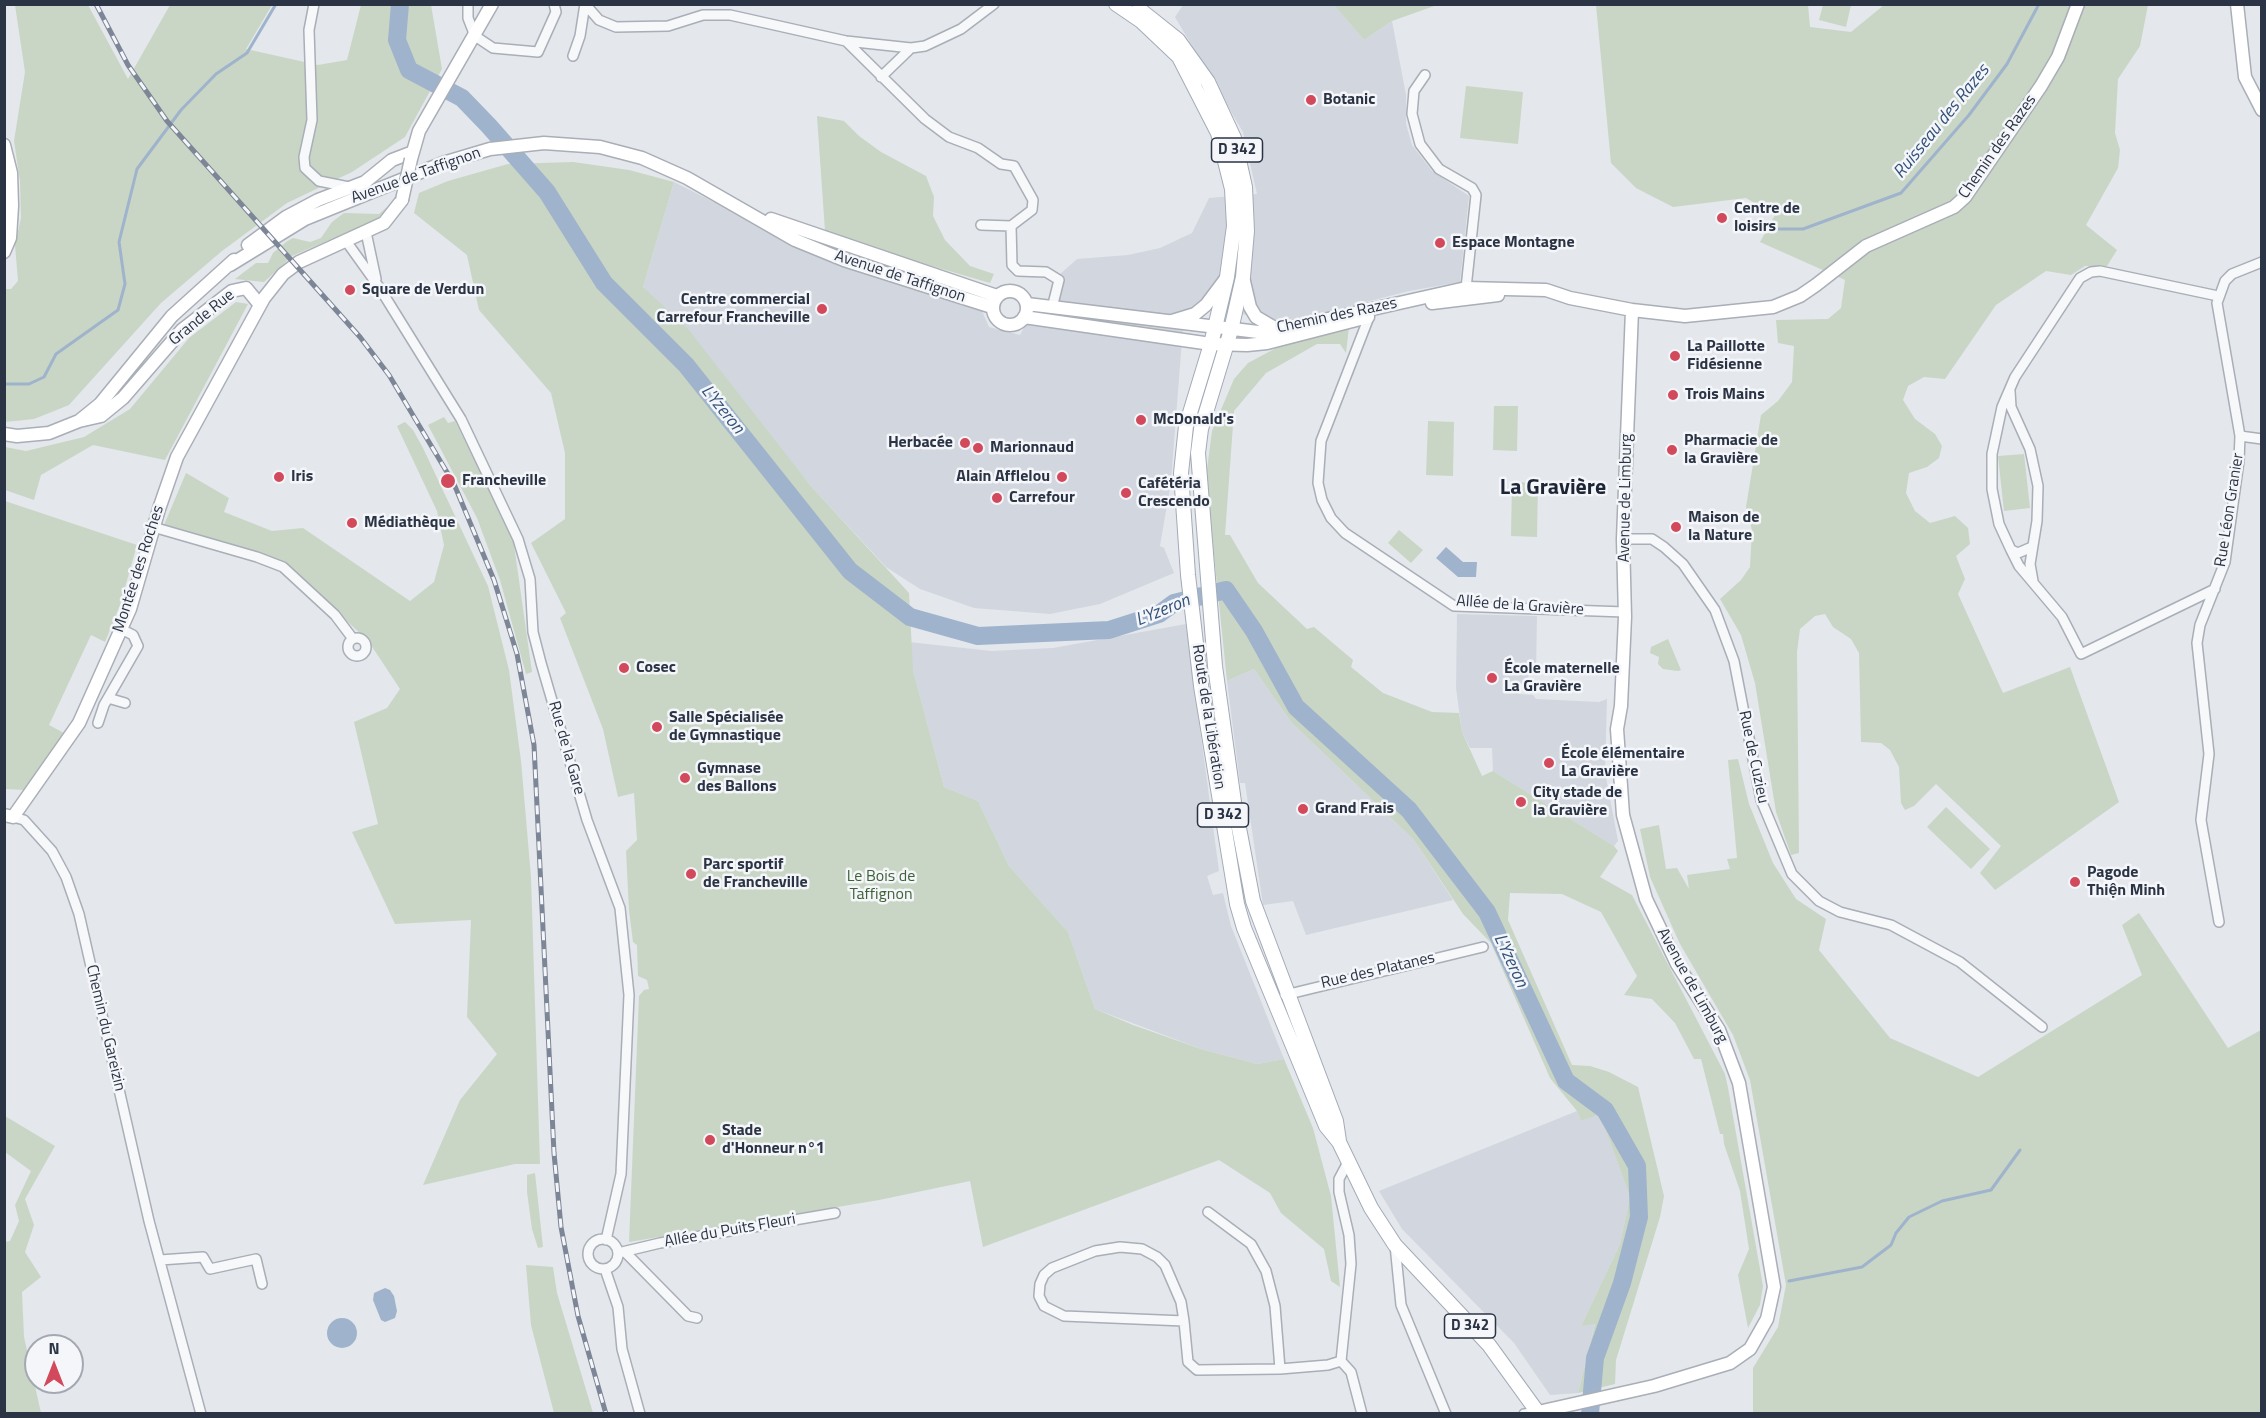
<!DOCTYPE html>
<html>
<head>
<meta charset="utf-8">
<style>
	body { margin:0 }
	#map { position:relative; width:2266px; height:1418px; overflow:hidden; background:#e4e7ec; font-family:"Titillium Web",sans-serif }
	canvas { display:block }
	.frame { position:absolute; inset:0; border:6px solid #2b3445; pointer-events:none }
	.north { position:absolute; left:24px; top:1334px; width:60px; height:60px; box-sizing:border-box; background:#f4f6f9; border:2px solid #a4a8b1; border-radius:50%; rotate:0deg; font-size:16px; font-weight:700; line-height:24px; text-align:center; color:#2b3445 }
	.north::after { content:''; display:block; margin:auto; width:21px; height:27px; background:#d1495b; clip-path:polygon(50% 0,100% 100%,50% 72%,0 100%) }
</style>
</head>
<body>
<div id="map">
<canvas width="2266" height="1418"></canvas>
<div class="frame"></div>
<div class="north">N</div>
</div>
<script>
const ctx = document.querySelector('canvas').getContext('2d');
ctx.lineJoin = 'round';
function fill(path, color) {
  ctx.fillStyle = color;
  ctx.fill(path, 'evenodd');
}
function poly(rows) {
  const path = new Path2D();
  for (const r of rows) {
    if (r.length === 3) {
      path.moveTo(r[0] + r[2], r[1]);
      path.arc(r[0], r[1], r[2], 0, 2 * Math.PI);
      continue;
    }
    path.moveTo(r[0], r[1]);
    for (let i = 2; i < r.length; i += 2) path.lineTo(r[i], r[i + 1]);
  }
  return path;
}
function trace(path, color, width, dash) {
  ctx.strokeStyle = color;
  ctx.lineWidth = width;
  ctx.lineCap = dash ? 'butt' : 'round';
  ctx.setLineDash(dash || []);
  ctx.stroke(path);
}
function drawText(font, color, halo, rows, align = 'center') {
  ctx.font = font + ' "Titillium Web",sans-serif';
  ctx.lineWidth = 5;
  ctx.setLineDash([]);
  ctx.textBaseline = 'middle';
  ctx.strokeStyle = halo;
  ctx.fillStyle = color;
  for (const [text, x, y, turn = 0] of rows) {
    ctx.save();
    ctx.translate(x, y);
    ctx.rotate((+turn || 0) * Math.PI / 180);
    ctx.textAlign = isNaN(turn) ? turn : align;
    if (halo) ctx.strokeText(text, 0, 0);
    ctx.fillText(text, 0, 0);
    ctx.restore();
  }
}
fill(poly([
	[1183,5,1334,5,1364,40,1392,21,1406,95,1406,124,1412,145,1432,171,1469,196,1460,282,1409,291,1288,322,1200,307,1184,314,1171,481,1160,546,1164,548,1174,573,1100,604,1050,614,974,608,920,589,886,567,810,485,643,287,674,182,825,258,899,285,965,304,982,311,989,327,1020,335,1032,313,1031,299,1050,301,1059,275,1077,259,1128,255,1160,248,1192,233,1209,198,1257,194,1243,132,1175,17],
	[1457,614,1537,616,1536,671,1529,672,1528,684,1519,684,1519,694,1533,695,1536,699,1599,702,1607,699,1605,772,1618,841,1614,846,1493,771,1492,748,1470,748,1462,732,1456,688],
	[1186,624,1219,871,1207,876,1213,895,1223,893,1231,926,1284,1059,1257,1064,1204,1050,1095,1009,1068,932,1009,866,978,801,944,787,913,670,909,642,991,651,1053,648],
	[1254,669,1291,722,1414,840,1453,900,1306,935,1293,901,1263,905,1245,783,1240,783,1227,681],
	[1577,1111,1581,1121,1600,1113,1630,1197,1620,1244,1581,1326,1595,1323,1578,1393,1550,1395,1514,1343,1402,1229,1379,1191]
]), '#d2d6de');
fill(poly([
	[15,5,88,5,128,79,170,5,272,5,246,49,318,65,347,60,361,5,431,5,442,69,405,137,352,172,287,203,222,251,161,303,69,405,34,419,5,422,5,289,11,289,18,281,15,245,21,218,20,181,14,141,25,72],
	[1334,5,1437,5,1392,21,1364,40],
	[1596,5,1808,5,1810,27,1851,32,1884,5,2148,5,2140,46,2118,79,2115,133,2120,150,2118,168,2086,225,2117,250,2107,266,2085,266,2071,275,2046,271,1996,305,1945,379,1924,377,1908,386,1903,400,1915,419,1935,434,1942,446,1939,458,1927,467,1909,473,1906,493,1915,511,1930,523,1955,516,1968,528,1970,544,1956,556,1965,579,1958,594,2003,693,2070,667,2119,802,1995,890,1980,873,2001,846,1936,784,1914,806,1905,810,1901,803,1899,767,1890,750,1881,743,1861,742,1859,653,1851,639,1833,627,1825,614,1815,616,1800,629,1797,652,1799,853,1791,855,1776,812,1755,683,1741,635,1720,599,1741,580,1750,567,1752,530,1746,507,1761,415,1778,401,1792,382,1794,346,1778,343,1776,320,1828,319,1841,308,1845,280,1760,242,1775,215,1746,198,1673,207,1636,188,1611,163],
	[1823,5,1851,5,1846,27,1819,20],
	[1466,86,1523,92,1518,144,1460,138],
	[817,116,844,121,859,136,881,152,926,176,934,197,933,216,945,240,970,266,994,274,990,283,901,257,825,231],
	[573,162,629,170,674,182,643,287,688,329,810,485,909,593,913,670,944,787,978,801,1009,866,1068,932,1095,1009,1133,1025,1204,1050,1257,1064,1284,1059,1313,1128,1331,1196,1340,1287,1331,1281,1324,1249,1281,1213,1270,1193,1219,1160,983,1247,970,1181,879,1200,629,1242,639,996,644,990,649,989,647,980,638,976,637,945,633,942,629,910,626,851,637,840,634,793,618,797,603,729,560,618,566,613,531,543,565,519,565,453,551,393,479,310,467,255,414,213,419,193,448,181,508,164],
	[388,206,378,219,292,256,264,282,235,279,256,263,268,263,273,253,286,242,293,238,310,242,321,238,332,222,344,213,379,214],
	[236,302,248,304,165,460,93,445,41,475,34,500,5,490,5,447,26,451,84,437,130,409,189,338],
	[1349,327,1346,353,1340,344,1317,344,1266,373,1234,411,1225,535,1230,535,1258,583,1307,629,1314,627,1353,660,1351,667,1383,693,1432,712,1459,713,1462,732,1482,776,1493,771,1614,846,1618,851,1600,877,1632,895,1725,1074,1728,1088,1763,1286,1760,1305,1748,1328,1738,1275,1749,1249,1740,1191,1724,1144,1723,1134,1720,1134,1701,1059,1694,1059,1675,1023,1652,999,1624,995,1637,976,1601,912,1562,894,1510,893,1508,920,1572,1065,1590,1066,1609,1072,1638,1087,1664,1196,1660,1217,1616,1360,1615,1384,1578,1393,1595,1324,1581,1326,1620,1244,1630,1197,1600,1114,1581,1121,1577,1111,1550,1078,1491,943,1463,914,1414,840,1291,722,1254,669,1227,681,1206,477,1212,431,1234,379,1248,363,1278,347],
	[1494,406,1518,406,1517,451,1493,450],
	[444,417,448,423,455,421,513,538,532,672,526,674,500,580,477,518,428,425],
	[1428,421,1454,422,1453,476,1426,475],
	[405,422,413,430,423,448,488,586,509,670,521,761,531,877,540,1164,515,1164,423,1185,460,1100,497,1054,467,1017,471,920,395,924,352,832,378,824,354,722,387,708,400,689,369,642,287,564,164,525,186,473,229,498,224,512,272,531,303,528,410,601,434,582,444,545,437,511,397,426],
	[2024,454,2030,508,2004,511,1998,456],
	[1512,482,1538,483,1537,537,1511,536],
	[5,501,137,545,120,605,105,642,91,635,49,725,64,733,25,790,5,789],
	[1399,530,1423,550,1411,563,1388,543],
	[1668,639,1681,670,1678,671,1663,669,1658,664,1659,657,1650,653,1651,647],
	[1738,759,1749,804,1773,863,1796,899,1826,919,1819,950,1890,1038,1978,1077,2142,975,2122,925,2139,913,2228,1048,2261,1030,2261,1413,1753,1413,1753,1368,1778,1327,1786,1285,1750,1080,1733,1035,1680,944,1650,877,1640,829,1659,825,1666,869,1677,868,1689,889,1687,875,1730,869,1727,859,1737,858,1728,760],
	[1946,807,1990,849,1971,869,1927,827],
	[5,1116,55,1146,25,1199,34,1225,25,1252,41,1277,22,1292,24,1337,41,1413,5,1413,5,1242,10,1241,19,1221,15,1205,31,1171,5,1152],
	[535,1173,543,1247,538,1248,532,1229,527,1192,527,1175],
	[526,1265,553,1267,557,1293,593,1413,554,1413,531,1325]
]), '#c9d6c5');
fill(poly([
	[1446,547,1463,562,1477,562,1476,577,1458,577,1436,558],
	[385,1288,390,1290,394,1296,397,1311,395,1318,385,1322,381,1320,373,1300,374,1293],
	[342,1333,15]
]), '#9fb4cc');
trace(poly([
	[1763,229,1803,229,1901,193,1969,115,2007,64,2039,4],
	[4,384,29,384,44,377,56,354,118,310,125,284,119,242,137,169,181,110,216,74,247,53,276,4],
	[1789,1281,1862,1267,1891,1245,1896,1233,1909,1217,1942,1201,1991,1190,2020,1150]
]), '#9fb4cc', 3);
trace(poly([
	[400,4,397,40,409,70,462,98,489,126,547,192,604,283,686,365,850,571,910,617,978,636,1109,630,1159,614,1174,603,1226,590,1254,631,1296,707,1409,810,1487,912,1566,1081,1605,1110,1637,1166,1639,1217,1622,1283,1595,1358,1590,1414]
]), '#9fb4cc', 18);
const street = poly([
	[314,4,309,30,312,120,304,157,305,168,319,181,349,187],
	[468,4,468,18,475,36,493,48,538,52,556,12,554,4],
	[585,4,599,20,616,27,668,26,703,15,730,15,846,41,911,48,925,46,961,29,994,4],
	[846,41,925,119,949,137,978,148,1001,164,1014,166,1033,200,1032,210,1011,226,1012,265,1018,271,1046,272,1059,280,1052,308],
	[573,56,580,36,585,4],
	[1425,75,1414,91,1412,114,1420,144,1439,169,1472,188,1476,195,1466,288],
	[881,77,911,48],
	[981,225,1011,226],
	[366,232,376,279],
	[346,241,379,287,461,419,518,539,530,579,533,632,541,663,587,820,620,908,629,995,621,1174,606,1240],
	[1369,317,1321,441,1318,483,1322,500,1331,518,1345,533,1454,606,1625,612],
	[2010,391,2011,407,2030,449,2038,486,2037,521,2030,564,2033,581],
	[2240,436,2262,439],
	[153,527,257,557,283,567,335,615,353,639],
	[1623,539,1652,539,1664,547,1683,564,1715,610,1734,661,1761,800,1792,874,1819,901,1840,912,1891,925,1960,962,2042,1027],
	[2011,550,2018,553,2032,547],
	[2215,589,2081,654,2062,617,2019,566,2011,550,1999,524,1992,489,1992,454,2002,407,2015,377,2080,278,2091,272,2100,271,2218,296],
	[357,647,9],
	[108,698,125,703],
	[98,723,104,705,138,646,133,635,121,629],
	[13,817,24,820,52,851,66,877,79,914,149,1221,201,1414],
	[2219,922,2201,820,2209,754,2197,643,2200,625,2225,562,2239,461,2240,436,2217,303,2225,281,2232,274,2262,262],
	[1285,995,1483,947],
	[1208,1212,1251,1244,1266,1271,1275,1306,1280,1369],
	[603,1254,15],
	[1395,1245,1401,1305,1446,1414],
	[625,1252,688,1316,697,1318],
	[618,1253,660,1243,835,1213],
	[160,1260,203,1257,210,1269,256,1259,262,1284],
	[605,1269,618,1307,622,1349,640,1414],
	[1184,1321,1064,1316,1044,1306,1039,1296,1040,1284,1044,1275,1052,1268,1095,1251,1120,1247,1142,1249,1157,1257,1165,1265,1181,1302,1184,1321,1188,1362,1197,1370,1280,1369,1328,1365,1341,1361,1351,1264,1349,1235,1339,1192,1339,1179,1348,1162],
	[1341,1361,1351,1372,1362,1414],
	[1524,1414,1538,1412]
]);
const secondary = poly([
	[2237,4,2245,77,2262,110],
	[4,145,11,173,12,206,10,238,4,252],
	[411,159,419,131,492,4],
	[771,219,997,296],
	[248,245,286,217,318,200,365,182,392,160,413,152],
	[230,265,305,219,443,163,490,149,544,143,600,147,642,158,687,178,795,240,844,260,992,307],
	[1243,277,1250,307,1256,317,1278,330],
	[1010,308,17],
	[1432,303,1498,295],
	[1027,304,1258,332,1279,330,1466,288,1546,290,1570,298,1632,310,1685,316,1773,307,1800,296,1816,285,1866,246,1954,207,1965,197,2041,86,2058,57,2078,4],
	[1024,317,1211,344,1247,345,1267,343,1368,317],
	[1172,321,1195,314,1206,305,1227,277],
	[79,421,100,404,172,316,234,260],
	[4,434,17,436,49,433,79,421,101,416,123,398,182,330,232,291,246,288,260,305],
	[4,815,13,817,79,723,130,609,159,509,177,457,264,298,283,274,299,262,384,223,402,200],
	[1538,1412,1654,1386,1730,1363,1750,1349,1767,1319,1774,1287,1739,1083,1719,1030,1677,964,1646,899,1623,815,1617,729,1621,706,1625,617,1623,539,1632,310]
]);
const primary = poly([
	[1116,4,1141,21,1179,57,1218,133,1232,189,1234,226,1227,277,1211,344,1186,426,1181,473,1188,575,1201,686,1237,904,1244,928,1326,1126,1339,1142,1371,1208,1395,1245,1489,1345,1539,1414],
	[1139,9,1178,40,1208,82,1234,138,1245,187,1247,231,1243,277,1231,330,1201,429,1198,453,1215,666,1234,802,1253,901,1336,1121,1339,1141]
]);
trace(street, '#a9aeb7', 12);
trace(secondary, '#a9aeb7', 15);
trace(primary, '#a3abb8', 16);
trace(street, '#f7f8fa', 9);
trace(secondary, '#fff', 12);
trace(primary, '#fff', 14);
const rail = poly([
	[96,4,128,65,167,121,360,337,389,375,454,484,494,580,517,654,534,745,554,1153,561,1227,578,1316,606,1414]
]);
trace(rail, '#7d8696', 5);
trace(rail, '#f4f6f9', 3, [9]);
const secondaryBridge = poly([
	[402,200,411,159]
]);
trace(secondaryBridge, '#a9aeb7', 15, []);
trace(secondaryBridge, '#fff', 12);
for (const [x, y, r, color] of [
	[1311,100,6,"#d1495b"],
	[1722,218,6,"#d1495b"],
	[1440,243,6,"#d1495b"],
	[350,290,6,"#d1495b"],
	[822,309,6,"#d1495b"],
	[1675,356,6,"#d1495b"],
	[1673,395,6,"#d1495b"],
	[1141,420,6,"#d1495b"],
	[965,443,6,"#d1495b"],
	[978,448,6,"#d1495b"],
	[1672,450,6,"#d1495b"],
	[279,477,6,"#d1495b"],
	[1062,477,6,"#d1495b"],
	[448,481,8,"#d1495b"],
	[1126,493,6,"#d1495b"],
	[997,498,6,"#d1495b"],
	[352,523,6,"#d1495b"],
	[1676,527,6,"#d1495b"],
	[624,668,6,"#d1495b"],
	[1492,678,6,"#d1495b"],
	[657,727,6,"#d1495b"],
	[1549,763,6,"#d1495b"],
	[685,778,6,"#d1495b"],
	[1521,802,6,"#d1495b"],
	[1303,809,6,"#d1495b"],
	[691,874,6,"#d1495b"],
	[2075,882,6,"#d1495b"],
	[710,1140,6,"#d1495b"]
]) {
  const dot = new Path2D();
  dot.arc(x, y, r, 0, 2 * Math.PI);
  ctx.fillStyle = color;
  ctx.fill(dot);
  trace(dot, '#f4f6f9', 2);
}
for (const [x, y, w] of [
	[1237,150,51],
	[1223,815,51],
	[1470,1326,51]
]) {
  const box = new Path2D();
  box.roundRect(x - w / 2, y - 12, w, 24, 4.5);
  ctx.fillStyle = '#f4f6f9';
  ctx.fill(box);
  trace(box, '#2b3445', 1.5);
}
drawText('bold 15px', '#2b3445', null, [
	["D 342",1237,150],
	["D 342",1223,815],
	["D 342",1470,1326]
]);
drawText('bold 16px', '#2b3445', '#f4f6f9', [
	["Botanic",1323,100],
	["Centre de",1734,209],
	["loisirs",1734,227],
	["Espace Montagne",1452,243],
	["Square de Verdun",362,290],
	["Centre commercial",810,300,"right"],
	["Carrefour Francheville",810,318,"right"],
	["La Paillotte",1687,347],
	["Fidésienne",1687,365],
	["Trois Mains",1685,395],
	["McDonald's",1153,420],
	["Pharmacie de",1684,441],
	["la Gravière",1684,459],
	["Herbacée",953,443,"right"],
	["Marionnaud",990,448],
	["Iris",291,477],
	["Alain Afflelou",1050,477,"right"],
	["Francheville",462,481],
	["Cafétéria",1138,484],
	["Crescendo",1138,502],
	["Carrefour",1009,498],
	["Maison de",1688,518],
	["la Nature",1688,536],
	["Médiathèque",364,523],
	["Cosec",636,668],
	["École maternelle",1504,669],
	["La Gravière",1504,687],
	["Salle Spécialisée",669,718],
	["de Gymnastique",669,736],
	["École élémentaire",1561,754],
	["La Gravière",1561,772],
	["Gymnase",697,769],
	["des Ballons",697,787],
	["City stade de",1533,793],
	["la Gravière",1533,811],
	["Grand Frais",1315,809],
	["Parc sportif",703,865],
	["de Francheville",703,883],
	["Pagode",2087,873],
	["Thiện Minh",2087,891],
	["Stade",722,1131],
	["d'Honneur n°1",722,1149]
], 'left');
drawText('16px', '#2b3445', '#f4f6f9', [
	["Chemin des Razes",1998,147,-55],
	["Avenue de Taffignon",416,176,-20],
	["Avenue de Taffignon",900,277,18],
	["Chemin des Razes",1337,316,-12],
	["Grande Rue",202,318,-39],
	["Avenue de Limburg",1626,498,-89],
	["Rue Léon Granier",2230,510,-81],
	["Montée des Roches",139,569,-72],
	["Allée de la Gravière",1520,606,4],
	["Route de la Libération",1208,717,81],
	["Rue de la Gare",566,748,74],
	["Rue de Cuzieu",1753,757,78],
	["Rue des Platanes",1378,971,-13],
	["Avenue de Limburg",1692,986,61],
	["Chemin du Gareizin",105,1028,77],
	["Allée du Puits Fleuri",730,1231,-10]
]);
drawText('16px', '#3f6138', '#f4f6f9', [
	["Le Bois de",881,877],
	["Taffignon",881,895]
]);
drawText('italic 18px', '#34527a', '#f4f6f9', [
	["Ruisseau des Razes",1942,122,-51],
	["L'Yzeron",722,410,51],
	["L'Yzeron",1163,611,-22],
	["L'Yzeron",1510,961,65]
]);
drawText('bold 22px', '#1d2536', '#f4f6f9', [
	["La Gravière",1553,489]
]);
</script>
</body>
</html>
